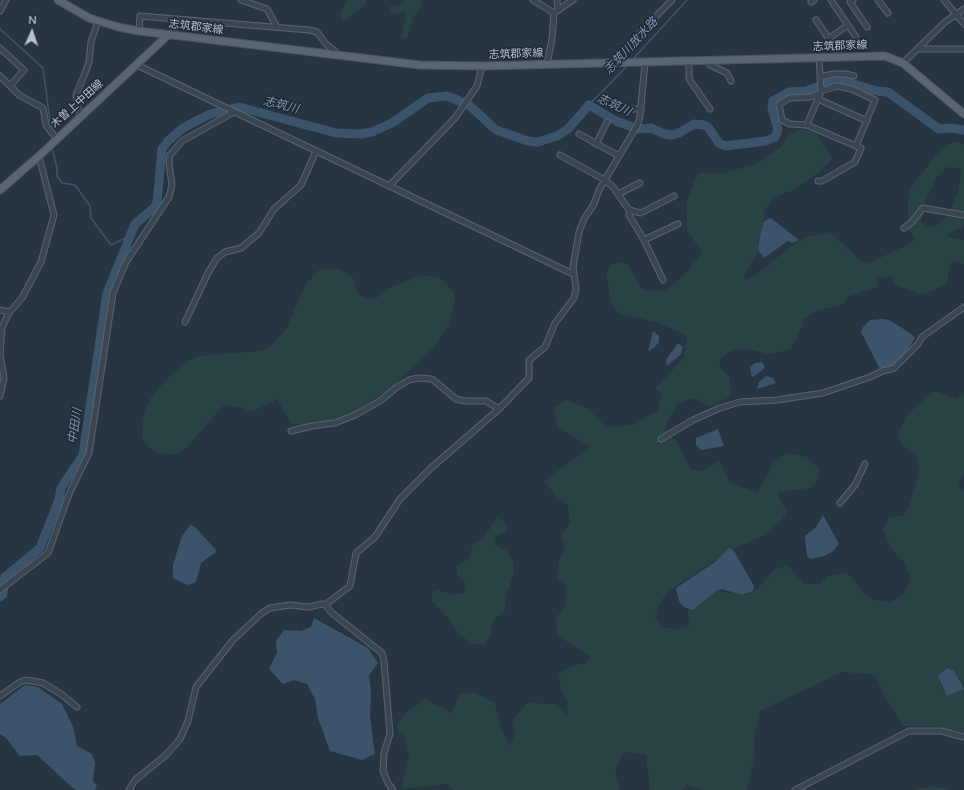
<!DOCTYPE html>
<html>
<head>
<meta charset="utf-8">
<style>
	body { margin:0 }
	#map { position:relative; width:964px; height:790px; overflow:hidden; background:#273543; font-family:Mulish,sans-serif }
	canvas { display:block }
	.north { position:absolute; left:12px; top:12px; width:40px; height:40px; -webkit-text-stroke:3px #202b38; paint-order:stroke; rotate:3deg; font-size:11px; font-weight:700; line-height:16px; text-align:center; color:#b8c1cc }
	.north::after { content:''; display:block; margin:auto; width:14px; height:18px; background:#b8c1cc; clip-path:polygon(50% 0,100% 100%,50% 72%,0 100%) }
</style>
</head>
<body>
<div id="map">
<canvas width="964" height="790"></canvas>
<div class="north">N</div>
</div>
<script>
const ctx = document.querySelector('canvas').getContext('2d');
ctx.lineJoin = 'round';
function fill(path, color) {
  ctx.fillStyle = color;
  ctx.fill(path, 'evenodd');
}
function poly(rows) {
  const path = new Path2D();
  for (const r of rows) {
    path.moveTo(r[0], r[1]);
    for (let i = 2; i < r.length; i += 2) path.lineTo(r[i], r[i + 1]);
  }
  return path;
}
function trace(path, color, width, dash) {
  ctx.strokeStyle = color;
  ctx.lineWidth = width;
  ctx.lineCap = dash ? 'butt' : 'round';
  ctx.setLineDash(dash || []);
  ctx.stroke(path);
}
function drawText(font, color, halo, rows, align = 'center') {
  ctx.font = font + ' Mulish,"Noto Sans JP",sans-serif';
  ctx.lineWidth = 3.5;
  ctx.setLineDash([]);
  ctx.textBaseline = 'middle';
  ctx.strokeStyle = halo;
  ctx.fillStyle = color;
  for (const [text, x, y, turn = 0] of rows) {
    ctx.save();
    ctx.translate(x, y);
    ctx.rotate((+turn || 0) * Math.PI / 180);
    ctx.textAlign = isNaN(turn) ? turn : align;
    if (halo) ctx.strokeText(text, 0, 0);
    ctx.fillText(text, 0, 0);
    ctx.restore();
  }
}
fill(poly([
	[347,0,367,0,364,6,346,20,342,21,340,14],
	[404,0,422,0,420,8,413,17,408,36,405,39,402,37,402,33,407,14,403,12,391,14,390,6,398,6,404,2],
	[801,129,815,132,833,158,817,174,793,190,773,198,764,211,764,232,758,253,746,272,744,280,753,277,790,247,809,236,830,232,861,261,867,264,911,243,915,238,908,230,908,199,911,187,938,153,953,142,959,142,964,145,964,223,960,228,945,236,964,240,964,264,954,261,950,263,947,283,933,291,920,294,895,285,892,276,876,279,878,287,847,297,844,304,817,311,802,320,803,326,790,350,768,354,750,349,732,350,721,358,719,367,729,376,731,387,730,397,709,407,694,398,678,403,669,418,665,430,678,444,691,470,700,471,720,461,729,482,757,493,767,477,772,464,786,453,807,457,820,470,817,481,810,488,778,492,781,502,787,511,781,521,761,537,734,548,667,592,658,606,655,618,663,628,678,629,689,626,688,607,700,599,717,591,745,595,757,590,774,570,787,565,804,584,821,584,827,576,848,573,868,598,890,603,903,595,911,579,905,563,893,551,883,530,889,518,904,515,910,504,920,469,916,455,903,446,897,436,906,416,933,391,957,399,964,391,964,476,958,485,964,491,964,686,954,671,947,668,938,676,944,692,964,689,964,733,940,727,903,726,883,693,878,680,871,674,842,672,760,711,754,736,754,757,747,790,703,790,687,785,682,790,650,790,646,755,625,752,619,760,615,772,620,790,454,790,446,784,401,789,409,757,404,735,396,726,405,713,425,699,452,713,460,694,473,692,495,703,501,728,510,745,516,732,511,722,527,703,555,704,568,716,567,700,561,691,559,673,573,666,586,663,591,657,558,636,555,620,565,605,567,587,557,578,559,562,565,548,561,536,570,522,568,505,556,496,544,481,591,447,558,428,553,408,567,400,587,408,607,428,635,424,658,410,662,393,655,389,684,358,687,337,677,331,655,322,618,313,611,301,606,272,611,265,620,262,627,264,643,290,665,291,685,274,702,253,687,230,687,201,698,173,724,173,755,164,781,147,789,134],
	[947,167,958,168,961,172,958,193,946,218,938,225,928,227,921,222,924,204,937,177],
	[320,269,340,269,354,279,356,290,360,295,365,298,375,299,393,286,421,276,439,277,453,291,455,299,448,326,438,342,419,362,388,390,345,419,312,426,292,424,277,399,252,412,240,407,224,405,184,450,176,454,168,454,157,452,149,447,142,439,144,413,150,399,167,379,187,362,198,356,259,351,270,347,286,329,306,284],
	[497,518,506,523,507,531,496,536,495,545,506,550,513,560,514,572,506,596,505,611,496,617,491,626,491,635,485,644,474,644,458,634,450,620,432,601,432,593,437,590,453,595,464,593,465,583,457,575,457,566,470,558,472,545,483,539],
	[930,787,946,788,948,790,913,790]
]), '#294344');
fill(poly([
	[769,218,772,219,799,240,792,243,789,241,785,243,764,258,758,250,761,232,764,222],
	[883,319,889,320,910,333,915,338,904,355,894,366,880,369,861,332,863,327,870,320],
	[653,331,659,336,659,342,654,348,648,351],
	[678,343,683,347,681,354,667,366,666,360],
	[762,362,765,368,753,377,751,374,750,367,755,363],
	[766,376,773,378,776,383,757,389,759,382],
	[718,429,724,446,701,450,696,445,696,438],
	[823,515,839,544,832,552,824,556,811,559,807,556,805,536,816,527],
	[190,525,195,527,217,551,201,563,196,582,187,585,173,578,173,565,182,536],
	[729,548,734,551,754,586,753,591,742,595,722,589,716,591,693,610,684,607,679,601,676,588,715,562],
	[314,618,368,648,378,663,369,675,371,695,370,717,375,754,362,760,330,751,318,718,315,699,307,684,294,680,283,684,269,669,277,653,276,641,284,630,301,631,311,627],
	[947,668,954,671,964,689,947,696,938,676],
	[25,685,38,687,62,704,73,727,77,746,92,754,95,763,93,781,97,786,95,790,75,790,37,755,20,756,6,738,0,734,0,704]
]), '#3c546b');
trace(poly([
	[0,29,43,68,51,128],
	[633,59,687,0],
	[589,105,628,65],
	[52,148,57,168,57,176,62,183,75,185,90,206,91,218,111,245,132,235]
]), '#3c546b', 1.5);
trace(poly([
	[0,597,3,594,5,577,40,548,59,500,61,488,83,455,107,293,135,224,154,208,157,203,162,149,167,142,183,128,210,114,239,107,336,133,361,134,372,132,392,123,428,98,447,96,469,105,496,130,528,141,538,142,557,136,568,129,589,105,616,121,638,129,651,128,664,134,672,135,679,133,694,124,704,125,708,127,719,143,725,146,766,141,775,137,778,130,772,108,773,101,789,92,806,91,837,79,877,91,888,92,939,129,950,128,964,130]
]), '#3c546b', 9);
const minor = poly([
	[241,0,267,9,277,27],
	[533,0,554,13],
	[557,0,558,10],
	[831,0,856,37],
	[853,0,850,2,867,27],
	[878,0,888,13],
	[944,0,964,24],
	[811,2,814,0],
	[0,11,6,0],
	[816,20,841,57],
	[139,31,140,16,309,30,317,32,326,44,338,54],
	[171,35,180,20],
	[828,39,848,25],
	[0,48,24,70,10,86],
	[917,49,964,49],
	[689,61,689,79,710,109],
	[708,61,710,65,727,73,731,81],
	[616,63,622,51,672,0],
	[903,63,945,22,964,9],
	[547,64,552,39,554,13,573,0],
	[137,65,573,274],
	[0,76,19,95,43,108,46,125,56,138],
	[820,77,833,74,846,74,854,76],
	[820,94,810,97,790,98,779,104,782,120,790,124,807,125,856,146,875,100,852,89,837,86,821,91],
	[818,99,867,121],
	[619,104,629,109,641,109],
	[81,116,77,104,76,95,85,73,89,62,91,42,98,21],
	[807,125,821,91,819,58],
	[579,134,619,156],
	[596,144,607,122],
	[560,155,605,180,613,187,629,210,641,213,674,196],
	[818,181,822,181,855,162,861,148,856,146],
	[389,186,455,118,477,86,482,66],
	[618,194,640,183],
	[629,210,629,215,644,240,678,224],
	[904,228,912,222,923,208,964,215],
	[644,240,663,280],
	[0,310,10,312],
	[185,322,208,273,217,258,225,252,241,248,259,233,274,209,301,185,316,151],
	[0,396,4,378,0,355,2,328,8,314,22,298,41,262,54,215,39,156],
	[291,431,312,426,335,423,355,415,380,401,397,387,409,380,418,378,432,379,456,399,465,401,486,401,499,409],
	[661,439,693,420,720,408,740,402,777,400,823,393,870,377,883,371,894,368,918,344,922,337,964,307],
	[840,503,855,485,865,464],
	[0,590,48,553,69,494,89,453,113,293,126,262,169,197,172,185,169,163,170,155,182,141,234,112],
	[325,605,332,613,382,653,384,661,390,734,384,753,383,771,388,783,393,790],
	[0,696,20,682,26,680,43,683,61,694,77,707],
	[129,790,135,780,166,755,180,739,188,721,196,687,233,640,262,613,270,608,290,605,309,607,322,604,325,605,350,586,356,553,375,537,400,499,431,468,499,409,529,378,529,360,545,347,555,323,574,298,576,289,573,267,579,232,584,219,594,204,599,190,638,124,640,116,645,63],
	[795,790,909,731,941,731,964,737]
]);
const major = poly([
	[58,0,89,18,118,27,139,31,420,65,482,66,885,56,903,63,964,114],
	[0,190,39,156,168,35]
]);
trace(minor, '#596470', 7);
trace(major, '#48525f', 9);
trace(minor, '#3b4652', 5);
trace(major, '#596672', 7);
drawText('11px', '#b8c1cc', '#202b38', [
	["志筑郡家線",196,27,7],
	["志筑郡家線",840,46,-2],
	["志筑郡家線",516,54,-2],
	["木曽上中田線",77,104,-42]
]);
drawText('italic 12px', '#7895af', '#202b38', [
	["志筑川放水路",631,46,-47],
	["志筑川",281,105,14],
	["志筑川",614,105,25],
	["中田川",75,426,-81]
]);
</script>
</body>
</html>
